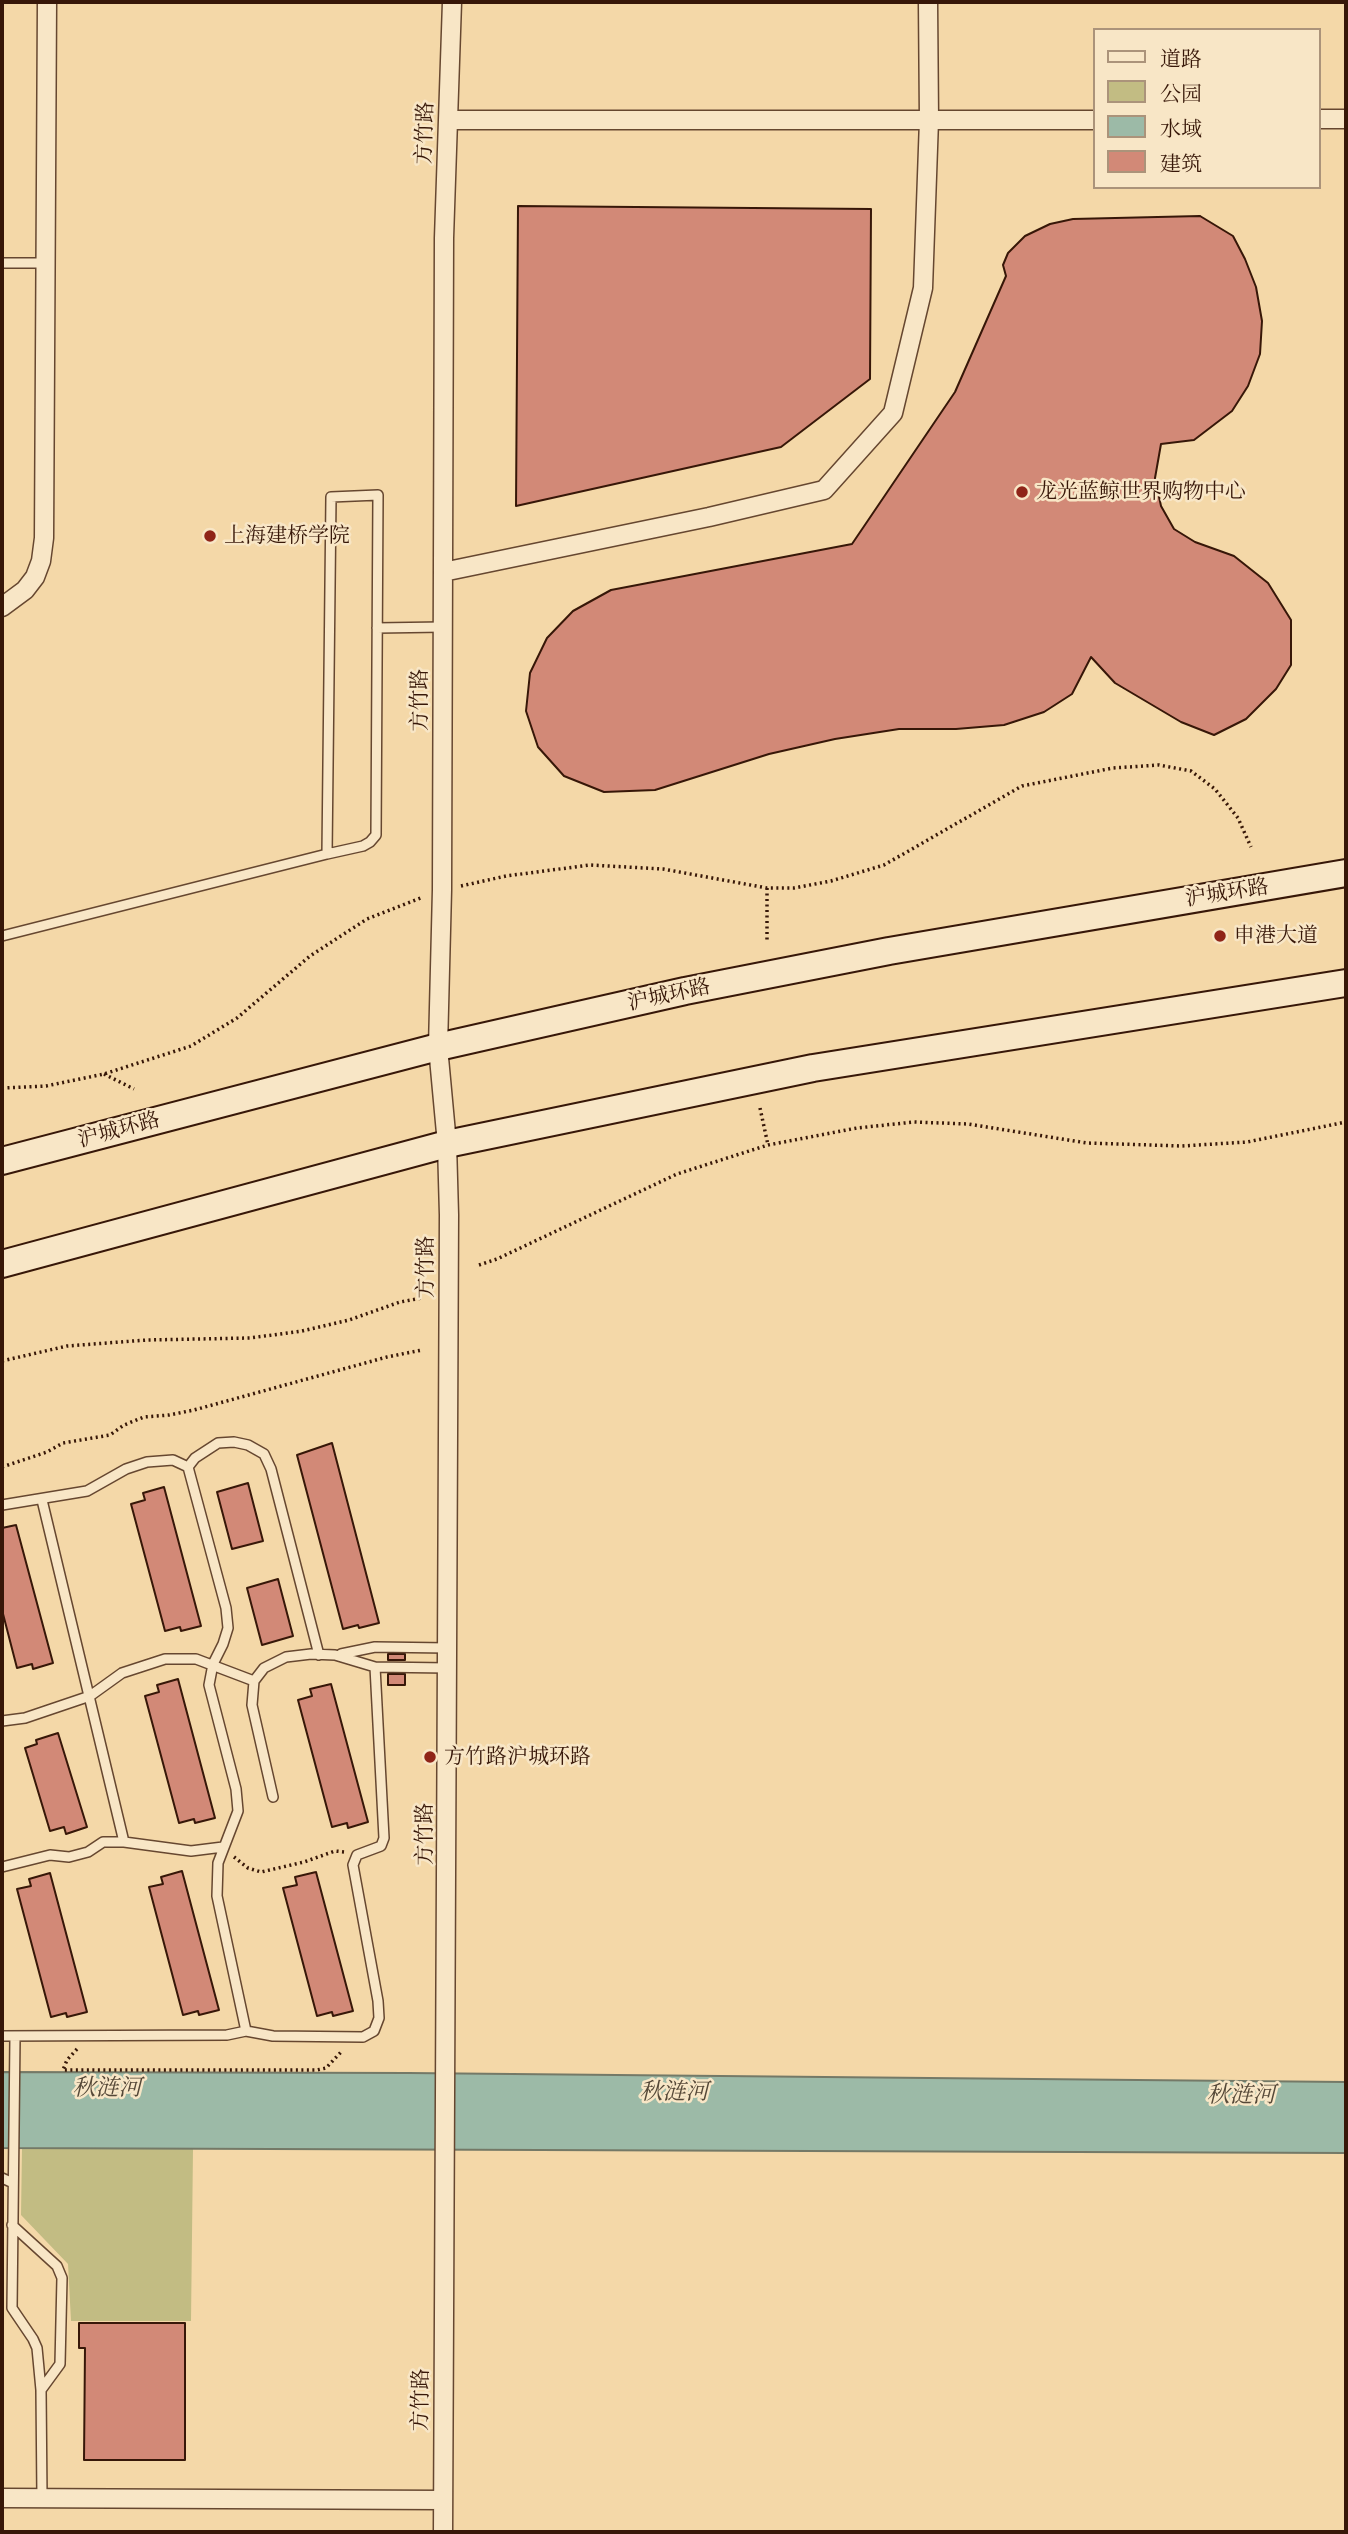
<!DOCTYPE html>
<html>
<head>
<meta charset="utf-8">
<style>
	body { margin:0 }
	#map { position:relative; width:1348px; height:2534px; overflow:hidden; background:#f4d8a8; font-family:"Libre Caslon Text","Noto Serif SC",serif }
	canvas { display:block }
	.frame { position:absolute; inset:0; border:4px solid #371708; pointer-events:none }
	.legend { position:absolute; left:1093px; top:28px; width:228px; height:161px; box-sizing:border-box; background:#f8e6c6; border:2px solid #ab937a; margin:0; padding:9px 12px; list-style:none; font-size:21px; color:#371708 }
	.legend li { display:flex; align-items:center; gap:14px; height:35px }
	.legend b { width:35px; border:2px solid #ab937a }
</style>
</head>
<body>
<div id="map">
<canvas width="1348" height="2534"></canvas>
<div class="frame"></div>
<ul class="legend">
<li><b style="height:9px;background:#f8e6c6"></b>道路</li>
<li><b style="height:19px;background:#c2bc83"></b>公园</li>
<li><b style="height:19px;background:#9cbaa7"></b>水域</li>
<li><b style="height:19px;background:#d28977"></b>建筑</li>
</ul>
</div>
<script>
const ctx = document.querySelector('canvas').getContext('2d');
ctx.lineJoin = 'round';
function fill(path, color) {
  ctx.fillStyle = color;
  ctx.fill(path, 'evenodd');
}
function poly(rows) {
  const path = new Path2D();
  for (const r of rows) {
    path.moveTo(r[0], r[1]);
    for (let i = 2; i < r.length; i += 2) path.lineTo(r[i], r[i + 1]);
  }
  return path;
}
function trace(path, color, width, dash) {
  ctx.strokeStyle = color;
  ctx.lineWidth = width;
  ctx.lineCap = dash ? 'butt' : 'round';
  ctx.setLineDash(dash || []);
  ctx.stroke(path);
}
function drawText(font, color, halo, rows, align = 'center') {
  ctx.font = font + ' "Libre Caslon Text","Noto Serif SC",serif';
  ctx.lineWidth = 5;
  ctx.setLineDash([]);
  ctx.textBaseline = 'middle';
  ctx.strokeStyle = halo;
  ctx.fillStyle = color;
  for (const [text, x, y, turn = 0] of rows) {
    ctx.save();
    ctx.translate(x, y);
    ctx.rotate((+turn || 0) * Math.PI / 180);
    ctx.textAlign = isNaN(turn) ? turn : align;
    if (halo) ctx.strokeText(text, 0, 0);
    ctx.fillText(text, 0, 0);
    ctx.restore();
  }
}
fill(poly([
	[22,2148,193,2149,191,2321,71,2321,68,2264,21,2215]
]), '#c2bc83');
const water = poly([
	[2,2072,408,2073,1346,2082,1346,2153,2,2148,2,2072]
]);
fill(water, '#9cbaa7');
trace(water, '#747967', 2);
const building = poly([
	[518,206,871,209,870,379,781,447,516,506,518,206],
	[1200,216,1233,236,1245,259,1256,287,1262,321,1260,354,1248,386,1232,411,1194,440,1161,444,1155,478,1161,506,1174,529,1195,542,1234,556,1268,583,1291,620,1291,665,1276,689,1246,719,1214,735,1181,722,1115,683,1091,657,1072,694,1044,712,1004,725,956,729,899,729,835,739,769,754,655,790,604,792,564,776,538,747,526,711,530,673,547,638,573,611,611,590,852,544,955,392,1006,276,1003,265,1008,253,1025,236,1050,224,1073,219,1200,216],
	[332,1443,379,1623,359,1628,358,1625,343,1629,297,1455,332,1443],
	[248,1483,263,1541,232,1549,217,1492,248,1483],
	[164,1487,201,1626,181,1631,180,1627,165,1631,131,1504,145,1500,143,1493,164,1487],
	[16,1525,53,1663,33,1669,32,1664,17,1668,2,1610,2,1528,16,1525],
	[278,1579,293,1636,262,1645,247,1588,278,1579],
	[388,1654,405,1654,405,1660,388,1660,388,1654],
	[388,1674,405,1674,405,1685,388,1685,388,1674],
	[178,1679,215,1818,195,1823,194,1819,179,1823,145,1696,159,1692,157,1685,178,1679],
	[331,1684,368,1822,348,1828,347,1823,332,1827,298,1700,312,1696,310,1689,331,1684],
	[58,1733,87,1827,66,1834,64,1827,50,1831,25,1748,37,1744,36,1740,58,1733],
	[182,1871,219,2010,199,2015,198,2011,183,2015,149,1887,163,1884,161,1877,182,1871],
	[316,1872,353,2011,333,2016,332,2012,317,2016,283,1888,297,1885,295,1877,316,1872],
	[50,1873,87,2012,67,2017,66,2013,51,2017,17,1889,31,1886,29,1879,50,1873],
	[79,2323,185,2323,185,2460,84,2460,85,2348,79,2348,79,2323]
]);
fill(building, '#d28977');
trace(building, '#371708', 2);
const service = poly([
	[2,263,45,263],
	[377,628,443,627],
	[2,936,327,854,331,497,378,495,376,835,370,842,363,846,327,854],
	[188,1467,195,1458,218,1443,234,1442,248,1445,264,1454,271,1469,319,1655],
	[42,1500,124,1842],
	[2,1505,87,1491,126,1469,147,1462,173,1460,188,1467,226,1608,228,1628,223,1644,213,1664,209,1685,236,1789,238,1811,218,1863,217,1896,246,2031],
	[341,1654,375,1647,448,1648],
	[2,1721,25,1718,90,1696,122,1673,165,1659,196,1659,254,1681],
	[273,1797,252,1705,254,1681,264,1668,286,1657,311,1654,335,1655,375,1667,448,1668],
	[2,1867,50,1855,69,1857,88,1852,103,1842,124,1842,191,1851,223,1847],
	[2,2036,227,2035,246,2031,273,2036,363,2037,374,2031,379,2018,378,2001,353,1865,357,1855,381,1846,384,1838,375,1667],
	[15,2037,12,2308,33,2339,37,2348,41,2390,42,2498],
	[2,2178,13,2183],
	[12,2225,57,2266,62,2278,60,2364,41,2390]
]);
const minor = poly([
	[1318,119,1346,119],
	[448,120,1094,120],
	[443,572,709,517,824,490,893,413,923,288,929,120,928,2],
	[2,607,25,590,35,577,41,561,44,538,47,2],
	[2,2498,443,2500],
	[443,2532,449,1215,447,1144,438,1047,442,890,444,238,452,2]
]);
const secondary = poly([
	[2,1161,438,1047,685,991,889,951,1346,873],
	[2,1264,447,1144,813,1068,1346,983]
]);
trace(service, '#664730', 12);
trace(minor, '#664730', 21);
trace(secondary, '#371708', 30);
trace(poly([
	[461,886,506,876,590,865,663,869,767,888,794,888,831,881,884,865,1022,786,1113,768,1159,765,1191,771,1215,789,1238,818,1251,847],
	[767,888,767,942],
	[104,1074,134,1089],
	[2,1088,46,1086,104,1074,191,1046,237,1018,310,956,367,919,423,897],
	[760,1108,768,1145],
	[479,1265,497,1259,677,1174,768,1145,857,1128,914,1122,968,1124,1087,1143,1182,1146,1247,1142,1346,1122],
	[2,1361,67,1346,147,1340,250,1338,302,1331,349,1320,400,1302,422,1298],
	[2,1467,47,1452,63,1443,110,1435,124,1425,144,1417,169,1415,194,1410,387,1357,422,1350],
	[234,1857,248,1868,261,1872,304,1862,335,1851,345,1852],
	[77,2049,67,2060,63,2070,317,2070,326,2068,342,2051]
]), '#371708', 3.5, [2, 3.5]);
trace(service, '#f8e6c6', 9);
trace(minor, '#f8e6c6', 18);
trace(secondary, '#f8e6c6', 26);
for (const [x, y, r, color] of [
	[1022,492,7,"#8f2418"],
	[210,536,7,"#8f2418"],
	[1220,936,7,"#8f2418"],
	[430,1757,7,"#8f2418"]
]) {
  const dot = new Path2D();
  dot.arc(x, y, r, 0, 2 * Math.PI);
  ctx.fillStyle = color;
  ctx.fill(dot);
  trace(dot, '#f8e6c6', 2.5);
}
drawText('21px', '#371708', '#f8e6c6', [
	["方竹路",425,133,-88],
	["方竹路",420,700,-90],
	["沪城环路",1227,893,-9],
	["沪城环路",669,995,-12],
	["沪城环路",119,1130,-15],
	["方竹路",426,1267,-90],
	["方竹路",425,1834,-90],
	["方竹路",421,2400,-89]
]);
drawText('21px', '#371708', '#f8e6c6', [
	["龙光蓝鲸世界购物中心",1036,492],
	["上海建桥学院",224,536],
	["申港大道",1234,936],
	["方竹路沪城环路",444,1757]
], 'left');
drawText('italic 23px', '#554838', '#f8e6c6', [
	["秋涟河",107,2088],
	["秋涟河",674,2092],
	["秋涟河",1241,2095]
]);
</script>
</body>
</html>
